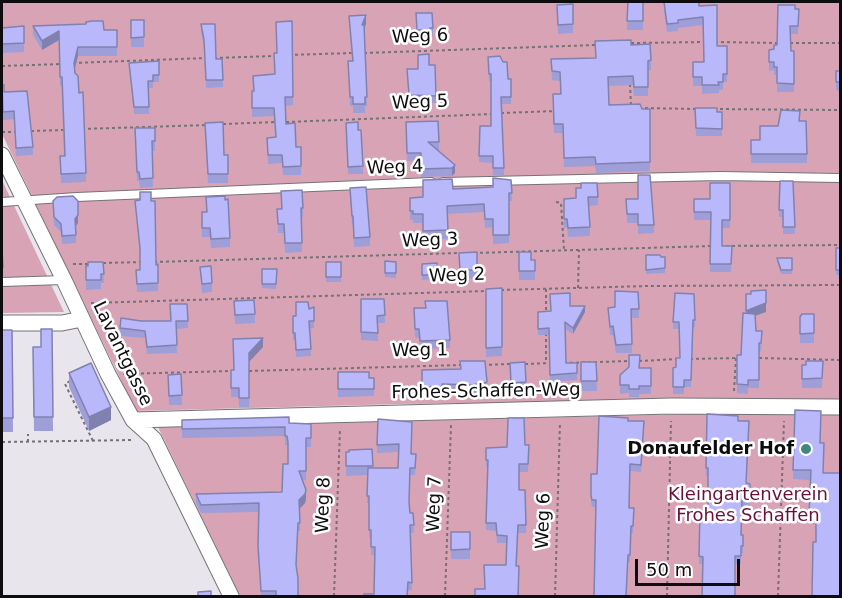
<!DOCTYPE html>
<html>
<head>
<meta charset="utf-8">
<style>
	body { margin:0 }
	#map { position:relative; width:842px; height:598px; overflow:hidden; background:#e9e5ed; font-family:"DejaVu Sans",sans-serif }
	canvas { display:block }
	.frame { position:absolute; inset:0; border:3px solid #0d0c0e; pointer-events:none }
	.scale { position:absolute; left:635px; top:559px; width:105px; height:27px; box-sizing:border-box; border:3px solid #0d0c0e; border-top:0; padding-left:8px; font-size:18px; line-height:21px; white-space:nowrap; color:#0d0c0e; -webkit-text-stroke:4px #fff; paint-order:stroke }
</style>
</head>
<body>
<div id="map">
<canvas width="842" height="598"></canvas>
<div class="frame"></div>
<div class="scale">50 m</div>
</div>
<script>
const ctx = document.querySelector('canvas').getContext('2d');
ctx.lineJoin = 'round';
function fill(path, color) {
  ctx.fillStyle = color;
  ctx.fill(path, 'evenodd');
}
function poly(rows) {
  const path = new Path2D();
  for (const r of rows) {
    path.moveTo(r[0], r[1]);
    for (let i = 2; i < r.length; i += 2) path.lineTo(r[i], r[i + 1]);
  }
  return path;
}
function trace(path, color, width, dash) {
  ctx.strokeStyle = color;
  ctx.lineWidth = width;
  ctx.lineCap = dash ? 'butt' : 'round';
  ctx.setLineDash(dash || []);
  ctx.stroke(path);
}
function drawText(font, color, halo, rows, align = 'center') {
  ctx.font = font + ' "DejaVu Sans",sans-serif';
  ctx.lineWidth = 5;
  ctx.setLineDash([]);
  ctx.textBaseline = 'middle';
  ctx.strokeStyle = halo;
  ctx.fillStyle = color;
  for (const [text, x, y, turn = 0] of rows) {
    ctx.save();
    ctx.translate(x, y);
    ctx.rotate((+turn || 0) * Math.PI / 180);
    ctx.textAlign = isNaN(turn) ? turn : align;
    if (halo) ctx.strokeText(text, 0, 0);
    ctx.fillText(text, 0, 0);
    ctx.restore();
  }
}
fill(poly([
	[2,2,840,2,840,399,399,404,136,411,2,134],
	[2,180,64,312,2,313],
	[772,412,840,414,840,596,240,596,158,427]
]), '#d8a4b5');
const service = poly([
	[443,182,720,176,840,178],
	[2,202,77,197,431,182],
	[2,282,64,280]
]);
const minor = poly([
	[2,155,64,280,108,374,133,420,154,439,231,596],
	[2,323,62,323,82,319],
	[133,420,671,406,840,407]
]);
trace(service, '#757279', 10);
trace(minor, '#757279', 17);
trace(poly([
	[715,42,778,43],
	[631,43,706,42],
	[790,43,840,43],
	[364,53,595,45],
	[289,55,352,53],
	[214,58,274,56],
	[73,63,206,58],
	[2,66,62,64],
	[630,84,631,106],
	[639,108,697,109],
	[714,109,840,110],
	[501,113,556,111],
	[286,122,493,114],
	[223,124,277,122],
	[82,129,208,125],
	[31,131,64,130],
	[2,132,16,132],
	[556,202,561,203,564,250],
	[720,246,840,245],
	[474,253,712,246],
	[154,262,460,253],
	[103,263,142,262],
	[73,264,88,264],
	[578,288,579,250],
	[546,289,546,312],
	[501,290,648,286,840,285],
	[91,303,487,291],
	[546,333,546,363],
	[759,358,840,360],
	[690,359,738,358],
	[639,361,678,359],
	[564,363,630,361],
	[525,364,552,363],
	[483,365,510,364],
	[249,371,462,365],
	[123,374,231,371],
	[70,381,65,384,93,441],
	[734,391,736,358],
	[2,442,133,440],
	[28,442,28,434],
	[334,596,340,428],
	[445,596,451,425],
	[555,596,560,422],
	[667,596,671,421],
	[778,596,784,421]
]), '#747176', 2, [3, 3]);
trace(service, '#fff', 8);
trace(minor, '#fff', 15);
fill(poly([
	[628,2,643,2,643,30,627,30],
	[664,2,699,6,717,46,727,46,727,82,723,82,723,90,719,90,719,93,702,94,702,86,693,86,693,62,703,62,703,25,678,28,678,31,667,32,664,11],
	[573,4,573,33,558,34,557,5],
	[795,9,799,9,798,34,790,34,791,51,794,51,794,92,777,92,777,75,774,75,774,70,769,71,769,50,774,49,774,45,777,45],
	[416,13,433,28,433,36,430,36,430,39,417,39],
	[349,16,366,24,364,29,367,106,365,106,365,113,353,113,353,106,350,106,348,61,352,61],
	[131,20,144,20,144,47,131,47],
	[292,21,293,105,285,106,286,124,296,147,301,147,301,175,283,175,282,163,268,164,267,138,275,137,274,116,252,117,252,91,254,91,275,74,277,53],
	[201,24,216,59,222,59,223,87,206,88,204,47,201,31],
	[24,26,24,52,2,53,2,28],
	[33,26,104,30,117,30,117,56,78,56,74,71,79,93,83,92,86,182,61,183,60,156,64,156,62,86,60,86,59,40,42,50,33,35],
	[631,45,651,60,651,70,648,70,648,96,634,96,633,85,608,86,609,105,642,109,650,109,650,171,596,173,595,166,564,167,563,133,554,133,553,94,561,94,560,81,552,80,551,59,595,58],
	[488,57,508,79,511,79,511,104,502,104,504,175,493,175,493,163,479,162,480,126,491,126,491,81,489,81],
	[159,61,159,82,153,82,153,88,148,88,149,114,134,114,129,63],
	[407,69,418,69,436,96,436,103,409,102],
	[836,71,840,71,840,91,836,90],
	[2,84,4,92,33,147,33,155,16,156,14,119,3,120,2,108],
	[695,108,722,112,722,136,696,136],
	[438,121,439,150,437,150,455,165,455,173,452,176,421,177,421,160,407,161,406,122],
	[800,121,806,121,807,163,751,163,751,140,760,140,778,126],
	[205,123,224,155,228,155,228,183,208,183],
	[135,128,155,128,155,151,152,151,153,187,140,188,139,181,137,181],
	[346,130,358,130,363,166,363,174,348,174],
	[511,180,512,201,509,201,509,243,493,244,493,227,485,228,484,212,447,214,448,239,423,239,423,223,413,223,413,220,410,220,410,206,423,197,453,189,493,187],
	[780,181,793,181,795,234,783,234,783,217,779,217],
	[597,183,598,205,589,206,590,236,568,237,567,227,564,228,564,199,576,198,581,188],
	[730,183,730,228,722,228,722,246,732,246,731,272,710,272,711,220,694,220,694,199,710,199],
	[350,188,370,237,370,246,354,247,353,225,352,225],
	[281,191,303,208,303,217,301,217,302,252,285,253,284,233,278,233,277,209,282,209],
	[626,199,654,225,654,233,638,234,638,223,627,223],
	[53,201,78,223,76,226,76,243,62,244,61,232,54,225],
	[135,201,151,201,156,265,158,264,158,291,137,292,136,270,140,270,140,254],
	[202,212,230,238,230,247,211,248,210,237,202,237],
	[836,248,840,248,840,275,836,275],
	[477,252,477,279,460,279,459,253],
	[519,252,531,260,535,260,535,280,519,280],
	[646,255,665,257,665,273,646,274],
	[777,258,792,258,792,274,781,274,777,262],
	[385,261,396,262,396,278,385,277],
	[103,262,104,283,101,283,101,289,86,290,86,266],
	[326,262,341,262,341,282,326,282],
	[437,263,437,279,422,280,422,264],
	[200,267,212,283,212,292,202,293],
	[262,269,277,269,276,289,262,288],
	[502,288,502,356,486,357,486,289],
	[638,292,639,318,631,318,632,353,616,353,613,335,610,335,608,308,615,307],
	[675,293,694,294,695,327,693,327,691,387,684,387,684,394,673,394,673,368,676,367,680,358,679,329,673,329],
	[746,294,766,312,755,316,756,331,762,331,761,351,759,351,759,388,748,388,748,394,737,393,737,355,741,355,746,314],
	[361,299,384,299,385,323,378,323,378,341,361,340],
	[254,300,255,323,235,324,234,301],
	[187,304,188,328,176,329,177,353,147,354,145,338,120,336,120,328,141,321,170,321],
	[570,306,585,312,573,334,565,329,566,363,577,363,577,380,550,382,549,335,538,335,538,312,551,311],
	[414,308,450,340,450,348,420,349,419,338,415,338],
	[309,309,314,321,314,328,309,329,311,356,296,357,295,340,293,340,293,316,296,316],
	[814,314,814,343,800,343,800,317],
	[52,329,53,431,34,431,33,347,41,347],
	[2,330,12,330,13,432,2,432],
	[263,347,249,362,249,407,239,407,239,397,231,397,231,370,234,370],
	[460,361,487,382,487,391,472,394,442,393,442,395,422,396,422,370,460,369],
	[823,361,822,388,802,388,802,365,806,365],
	[525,362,526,391,511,391,510,363],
	[581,362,596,362,597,391,581,391],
	[640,368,651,368,651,394,639,394,639,397,629,397,629,393,620,394,620,375],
	[338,372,369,378,374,378,374,396,338,397],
	[69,373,111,420,89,431,69,387],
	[181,374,182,405,169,405,168,375],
	[795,410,821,411,816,542,815,524,809,524,810,480,793,479],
	[707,414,738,421,746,483,750,484,750,508,742,507,741,535,743,535,743,553,741,553,741,564,699,564,700,510,708,510,708,476,706,476],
	[378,419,411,454,416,454,415,475,410,475,409,503,410,513,413,513,414,533,410,533,412,590,374,594,375,555,371,555,371,538,369,538,369,503,367,503,368,475,346,476,346,452,372,449,373,468,398,468,398,452,377,453],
	[182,420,289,423,311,438,311,447,306,447,306,480,302,480,306,499,305,503,300,509,300,531,298,531,296,566,298,597,261,597,258,555,259,512,201,513,196,503,196,494,282,492,288,464,288,449,287,445,285,445,285,436,182,438],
	[628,421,644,428,641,472,630,471,629,508,634,508,633,533,631,533,630,562,628,562,594,597,596,507,592,507,591,503,591,474,597,474],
	[529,445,528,472,519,472,519,490,525,490,526,533,518,533,517,566,485,589,506,565,506,543,497,543,496,531,486,530,488,467,486,467,486,448],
	[451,532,470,532,470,559,451,559]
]), '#9e9ed8');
fill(poly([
	[366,15,366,24,362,34,362,25],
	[59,31,59,40,42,50,42,41],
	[78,47,78,56,74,72,74,63],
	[455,165,455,173,452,176,452,168],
	[78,215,78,223,75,227,75,219],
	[766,303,766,312,746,319,746,311],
	[585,306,585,312,573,334,573,328],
	[263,338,263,347,249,362,249,407,249,353],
	[111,407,111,420,89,431,89,417],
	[306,490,306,499,305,503,299,509,299,500]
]), '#8181b0');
const building = poly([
	[628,2,643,2,643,21,627,21,628,2],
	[664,2,699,2,699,6,717,5,717,46,727,46,727,74,723,74,723,82,718,82,719,85,702,85,702,77,693,77,693,62,704,62,703,17,678,20,678,23,667,24,664,2],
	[573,4,573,24,558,25,557,5,573,4],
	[778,5,795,5,795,9,799,9,798,26,790,26,791,51,794,51,794,84,777,83,777,67,774,67,774,62,769,62,769,50,774,49,774,45,777,45,778,5],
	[416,13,432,13,433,28,430,28,430,30,417,30,416,13],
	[366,15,362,25,364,25,367,97,365,97,365,104,353,104,353,97,350,97,348,61,353,61,349,16,366,15],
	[131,20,144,20,144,37,131,38,131,20],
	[92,21,103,21,104,30,117,30,117,47,78,47,74,63,75,73,78,76,79,93,83,92,86,173,61,174,60,156,65,156,62,77,60,77,59,31,42,41,33,26,86,24,86,22,92,21],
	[292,21,293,97,285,97,286,124,295,123,296,147,301,147,301,166,283,167,282,155,268,155,267,138,276,137,274,108,252,108,252,91,254,91,253,76,275,74,274,53,277,53,276,22,292,21],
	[201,24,215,24,216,59,222,59,223,80,206,80,204,40,201,24],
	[24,26,24,43,2,44,2,28,24,26],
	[631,40,631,45,650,44,651,60,648,61,648,87,634,87,633,76,608,77,609,105,640,104,642,109,650,109,650,162,596,164,595,157,564,158,563,124,554,124,553,94,561,94,560,72,552,71,551,59,596,58,595,41,631,40],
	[429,54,429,65,435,65,436,96,409,95,407,69,418,69,418,55,429,54],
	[500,56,503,62,507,62,508,79,511,79,511,97,501,97,504,168,493,168,493,156,479,156,480,126,491,126,491,74,489,74,488,57,500,56],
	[159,61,159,75,153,75,153,81,148,81,149,107,134,107,129,63,159,61],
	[836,71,840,71,840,82,836,82,836,71],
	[2,84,4,85,4,92,27,91,33,147,16,148,14,111,3,112,2,84],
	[695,108,717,108,717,112,722,112,722,129,696,128,695,108],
	[781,110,800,111,799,121,806,121,807,154,751,154,751,140,760,140,760,126,778,126,781,110],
	[438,121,439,142,428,142,455,165,452,168,421,169,421,153,407,153,406,122,438,121],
	[223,122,224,155,228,155,228,174,208,174,205,123,223,122],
	[358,122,358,130,361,130,363,166,348,167,346,123,358,122],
	[135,128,155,128,155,141,152,141,153,178,140,179,139,172,137,172,135,128],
	[638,175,650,175,654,225,638,225,638,214,627,214,626,199,638,199,638,175],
	[493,178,511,180,512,193,509,193,509,235,493,235,493,219,485,219,484,204,447,206,448,230,423,231,423,214,413,214,413,211,410,211,410,198,423,197,423,180,452,179,453,189,493,187,493,178],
	[780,181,793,181,795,227,783,227,783,210,779,210,780,181],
	[581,183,597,183,598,197,588,197,590,227,568,228,567,219,564,219,564,199,576,198,576,188,581,188,581,183],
	[710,183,730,183,730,220,722,220,722,246,732,246,731,264,710,264,711,212,694,212,694,199,710,199,710,183],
	[366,187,370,237,354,238,353,216,352,216,350,188,366,187],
	[302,190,303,208,301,208,302,243,285,243,284,224,278,224,277,209,282,209,281,191,302,190],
	[140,192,151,192,151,201,155,201,156,265,158,264,158,283,137,284,136,270,140,270,140,248,135,201,140,200,140,192],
	[73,196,78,201,78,215,75,219,76,235,62,236,61,224,54,217,53,201,57,197,73,196],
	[225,196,225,200,228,199,230,238,211,239,210,228,202,228,202,212,207,212,206,197,225,196],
	[836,248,840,248,840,270,836,270,836,248],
	[2,251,3,267,2,267,2,251],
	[477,252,477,270,460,270,459,253,477,252],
	[519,252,531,252,531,260,535,260,535,271,519,271,519,252],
	[646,255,660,255,661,257,665,257,665,268,646,270,646,255],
	[777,258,792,258,792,270,781,270,777,258],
	[385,261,396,262,396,273,385,273,385,261],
	[88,262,103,262,104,274,101,274,101,280,86,280,86,266,88,266,88,262],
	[326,262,341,262,341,277,326,277,326,262],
	[437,263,437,275,422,275,422,264,437,263],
	[211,266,212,283,202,284,200,267,211,266],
	[262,269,277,269,276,284,262,284,262,269],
	[502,288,502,347,486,348,486,289,502,288],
	[766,290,766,303,746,311,746,294,751,294,751,291,766,290],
	[615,291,638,292,639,309,631,309,632,344,616,345,613,326,610,327,608,308,615,307,615,291],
	[570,293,570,306,585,306,573,328,565,322,566,363,577,363,577,373,550,375,549,328,538,329,538,312,551,311,550,294,570,293],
	[675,293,694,294,695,320,693,320,691,380,684,380,684,387,673,387,673,368,676,367,676,358,680,358,679,322,673,322,675,293],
	[361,299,384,299,385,315,377,316,378,333,361,332,361,299],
	[254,300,255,314,235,315,234,301,254,300],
	[425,301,447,301,450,340,420,341,419,329,415,329,414,308,426,308,425,301],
	[296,302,308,302,309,309,314,307,314,321,309,321,311,349,296,350,295,333,293,333,293,316,296,316,296,302],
	[170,304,187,304,188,321,176,321,177,345,147,347,145,331,120,328,121,318,141,321,171,321,170,304],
	[743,313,755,314,756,331,762,331,761,343,759,343,759,380,748,380,748,385,737,384,737,355,741,355,743,313],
	[802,314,814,314,814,333,800,334,800,317,802,314],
	[41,329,52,329,53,417,34,417,33,347,41,347,41,329],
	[2,330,12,330,13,418,2,418,2,330],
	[263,338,249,353,249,398,239,398,239,388,231,388,231,370,234,370,233,339,263,338],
	[629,355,640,355,639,368,651,368,651,386,639,386,639,389,629,389,629,385,620,385,620,375,629,367,629,355],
	[460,361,485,361,487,382,472,385,442,384,442,387,422,387,422,370,461,369,460,361],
	[806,361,823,361,822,378,802,379,802,365,806,365,806,361],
	[525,362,526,382,511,383,510,363,525,362],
	[581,362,596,362,597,381,581,381,581,362],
	[91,363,111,407,89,417,69,373,91,363],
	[338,372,369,372,369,378,374,378,374,389,338,389,338,372],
	[181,374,182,395,169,396,168,375,181,374],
	[795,410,821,411,820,443,824,443,823,473,840,473,840,597,812,597,813,542,816,542,816,519,815,514,809,514,811,470,793,470,795,410],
	[707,414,738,416,738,421,749,421,746,483,750,484,750,500,742,500,741,535,743,535,743,546,741,546,741,556,735,556,735,597,702,597,703,557,699,556,700,510,708,510,708,468,706,468,707,414],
	[599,416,628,418,628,421,644,421,641,465,630,464,629,508,634,508,633,526,631,526,630,555,628,555,626,596,629,597,594,597,596,500,592,500,591,496,591,474,597,474,599,416],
	[289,417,289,423,311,424,311,438,306,438,306,471,299,471,306,490,305,494,299,500,300,523,298,523,296,565,298,578,298,597,276,597,276,591,261,591,258,546,259,503,201,505,196,494,282,492,283,464,288,464,288,442,287,436,285,436,285,427,182,429,182,420,289,417],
	[508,418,524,418,525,445,529,445,528,464,519,464,519,490,525,490,526,525,518,525,516,566,519,566,518,597,475,597,475,589,485,589,484,565,506,565,507,536,497,535,496,523,486,523,488,460,486,460,486,448,507,447,508,418],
	[378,419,412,422,411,454,416,454,415,468,410,468,409,502,410,513,413,513,414,525,410,525,412,583,408,582,407,597,364,597,364,594,374,594,375,547,371,547,371,530,369,530,369,496,367,496,368,468,398,468,399,444,377,445,378,419],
	[372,449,373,466,346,466,346,452,349,452,349,450,372,449],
	[451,532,470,532,470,549,451,550,451,532],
	[211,591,211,597,198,597,198,592,211,591]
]);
fill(building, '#b8b8fb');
trace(building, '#8181b0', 1.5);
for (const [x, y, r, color] of [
	[806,449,6,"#418780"]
]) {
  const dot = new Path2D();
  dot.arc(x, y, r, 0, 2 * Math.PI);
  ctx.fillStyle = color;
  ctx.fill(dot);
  trace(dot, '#fff', 2);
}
drawText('18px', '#0d0c0e', '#fff', [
	["Weg 6",420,37,-2],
	["Weg 5",420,103,-2],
	["Weg 4",395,168,-2],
	["Weg 3",430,241,-2],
	["Weg 2",457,276,-2],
	["Weg 1",420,351,-1],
	["Lavantgasse",122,354,64],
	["Frohes-Schaffen-Weg",486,392,-1],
	["Weg 7",435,504,-88],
	["Weg 8",324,505,-88],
	["Weg 6",544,521,-88]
]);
drawText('bold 18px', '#0d0c0e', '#fff', [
	["Donaufelder Hof",794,449]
], 'right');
drawText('18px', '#67113a', '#fff', [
	["Kleingartenverein",748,495],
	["Frohes Schaffen",748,516]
]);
</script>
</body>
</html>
